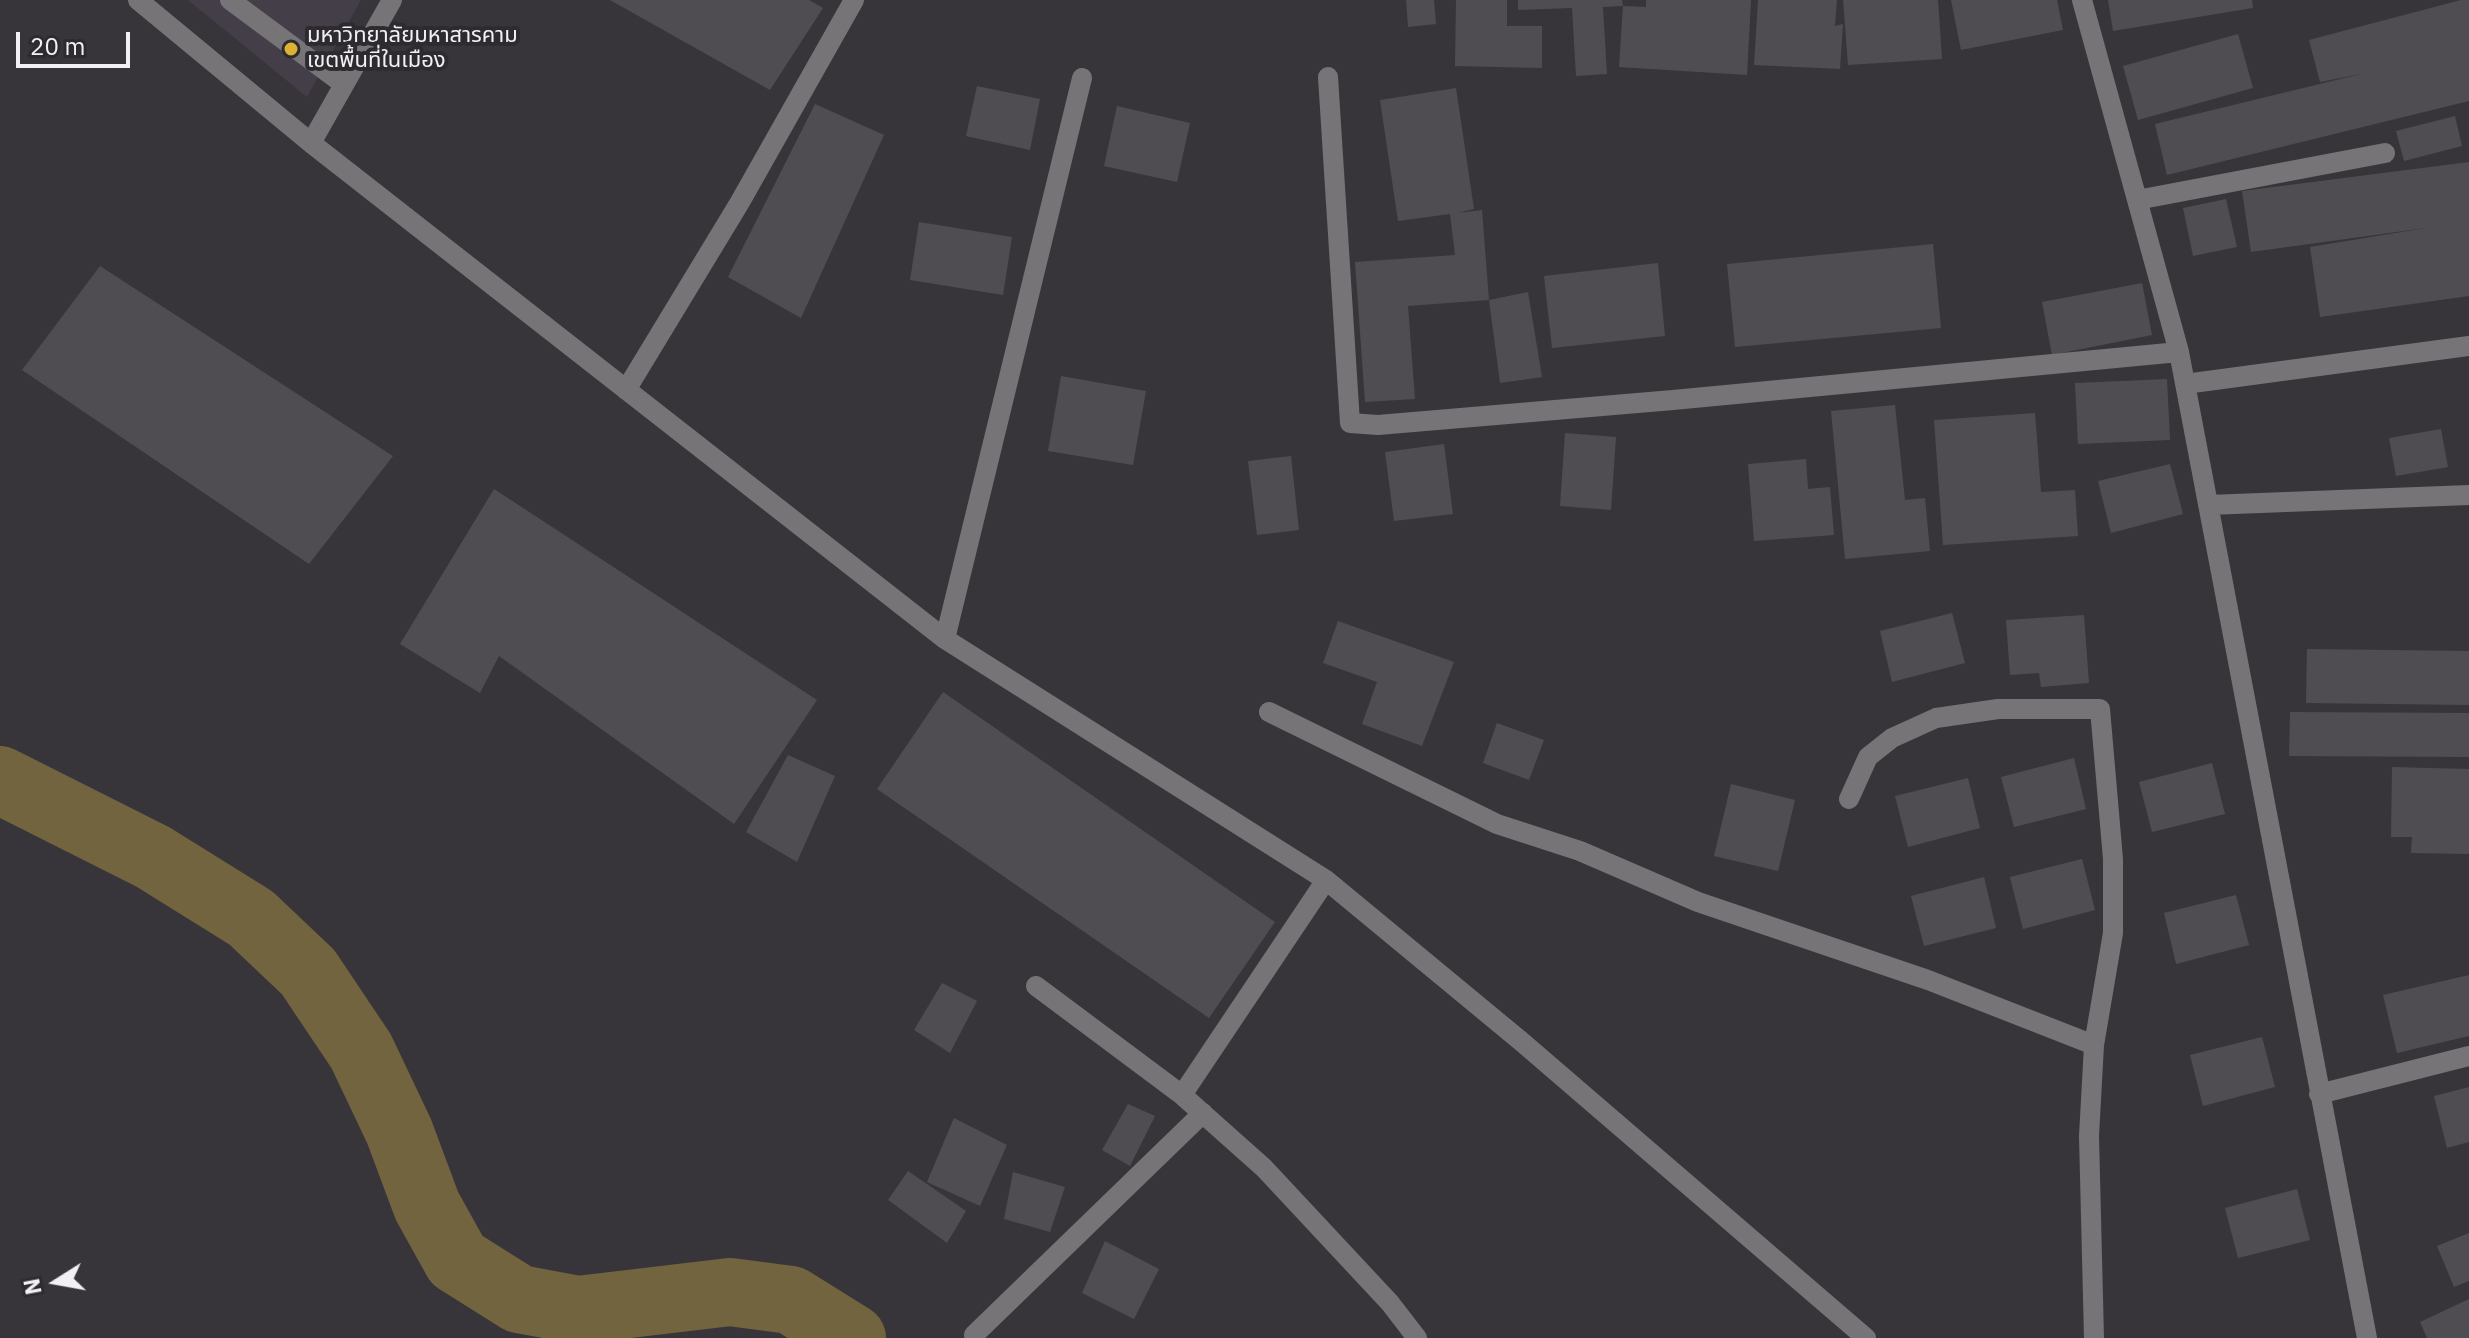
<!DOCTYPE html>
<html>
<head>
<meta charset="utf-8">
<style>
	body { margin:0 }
	#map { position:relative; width:2469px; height:1338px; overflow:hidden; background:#38353a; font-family:"IBM Plex Sans",sans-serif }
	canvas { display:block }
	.north { position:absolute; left:16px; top:1242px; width:80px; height:80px; -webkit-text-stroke:6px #2e2b30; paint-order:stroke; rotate:259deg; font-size:22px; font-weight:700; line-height:32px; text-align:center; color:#f1f0f3 }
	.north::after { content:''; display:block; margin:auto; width:28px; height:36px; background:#f1f0f3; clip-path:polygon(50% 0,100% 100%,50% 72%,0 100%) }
	.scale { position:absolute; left:16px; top:32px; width:114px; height:36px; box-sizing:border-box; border:4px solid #f1f0f3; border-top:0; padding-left:10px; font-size:24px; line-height:28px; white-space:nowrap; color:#f1f0f3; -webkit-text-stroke:6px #2e2b30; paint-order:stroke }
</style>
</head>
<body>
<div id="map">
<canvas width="2469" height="1338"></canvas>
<div class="north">N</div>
<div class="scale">20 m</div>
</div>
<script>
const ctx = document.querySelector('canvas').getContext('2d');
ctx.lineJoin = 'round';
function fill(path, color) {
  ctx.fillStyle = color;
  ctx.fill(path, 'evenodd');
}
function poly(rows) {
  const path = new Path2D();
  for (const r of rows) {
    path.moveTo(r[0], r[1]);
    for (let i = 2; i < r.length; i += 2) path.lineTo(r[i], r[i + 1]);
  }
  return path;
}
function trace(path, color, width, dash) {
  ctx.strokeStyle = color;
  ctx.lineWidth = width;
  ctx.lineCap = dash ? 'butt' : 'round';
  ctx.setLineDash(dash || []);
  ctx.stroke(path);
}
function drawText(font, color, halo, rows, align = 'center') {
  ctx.font = font + ' "IBM Plex Sans","Noto Sans Thai",sans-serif';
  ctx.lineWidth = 8;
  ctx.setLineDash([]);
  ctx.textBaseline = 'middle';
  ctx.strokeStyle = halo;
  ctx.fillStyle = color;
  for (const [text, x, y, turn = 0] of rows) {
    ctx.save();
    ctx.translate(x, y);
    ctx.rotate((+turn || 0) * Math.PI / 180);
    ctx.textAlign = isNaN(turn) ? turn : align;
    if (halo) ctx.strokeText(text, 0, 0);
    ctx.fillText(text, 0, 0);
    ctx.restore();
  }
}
fill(poly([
	[188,0,361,0,307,97]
]), '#443e48');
trace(poly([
	[0,780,153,857,251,918,308,972,361,1051,399,1131,427,1206,457,1260,519,1299,578,1310,730,1292,791,1300,852,1338]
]), '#736440', 68);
fill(poly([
	[610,0,809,0,823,8,770,90],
	[1406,0,1434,0,1436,24,1408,27],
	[1456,0,1507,0,1507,26,1542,26,1542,68,1455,66],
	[1518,0,1622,0,1623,6,1603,7,1607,74,1576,76,1572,8,1518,10],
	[1646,0,1751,0,1747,75,1619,67,1623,6,1646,7],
	[1758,0,1837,0,1835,26,1843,24,1840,69,1754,65],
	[1843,0,1938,0,1942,59,1848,65],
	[1951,0,2057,0,2063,30,1961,50],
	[2108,0,2252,0,2253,8,2113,31],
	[2461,0,2469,0,2469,101,2167,175,2155,124,2361,74,2320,82,2309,40],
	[2238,34,2253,88,2138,120,2123,66],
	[977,86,1040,99,1030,150,966,136],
	[1456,88,1474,209,1457,213,1482,210,1489,300,1408,306,1415,399,1365,402,1355,262,1455,255,1450,214,1398,221,1380,100],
	[815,104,884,135,801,318,728,277],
	[1117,106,1190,123,1177,182,1104,166],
	[2455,116,2462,146,2404,161,2396,131],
	[2469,162,2469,296,2320,317,2310,247,2426,228,2251,252,2242,191],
	[2226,199,2237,247,2193,256,2183,208],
	[919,222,1012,237,1003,295,910,280],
	[1933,244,1941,328,1735,347,1727,264],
	[1658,263,1665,336,1552,348,1544,276],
	[100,266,393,456,309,564,22,370],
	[2142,283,2152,335,2052,355,2042,302],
	[1528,292,1542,377,1500,383,1489,300],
	[1061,376,1146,391,1133,465,1048,451],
	[2167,379,2170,440,2078,444,2075,383],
	[1895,405,1905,500,1925,498,1930,551,1845,559,1831,411],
	[2035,413,2041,492,2075,490,2078,536,1943,545,1934,420],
	[2441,429,2448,467,2396,476,2389,438],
	[1565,433,1616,437,1611,510,1560,506],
	[1444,444,1453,514,1394,521,1385,452],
	[1291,456,1299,530,1257,535,1248,461],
	[1806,459,1808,489,1830,487,1834,535,1754,541,1748,464],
	[2170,464,2183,514,2111,533,2098,481],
	[494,489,817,700,734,824,499,656,480,693,400,644],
	[1952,613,1965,663,1892,682,1880,631],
	[2084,615,2089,683,2041,687,2039,673,2010,675,2006,620],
	[1338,621,1454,662,1422,746,1362,724,1377,682,1323,663],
	[2307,649,2469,651,2469,705,2306,703],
	[943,692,1275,922,1209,1018,877,789],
	[2290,712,2469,713,2469,757,2289,756],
	[1497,723,1544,740,1529,780,1483,763],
	[788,755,835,776,797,862,746,832],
	[2074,758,2086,809,2014,827,2001,777],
	[2212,763,2225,814,2152,832,2139,782],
	[2392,767,2469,769,2469,854,2411,853,2412,837,2391,837],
	[1968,778,1980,828,1908,847,1895,796],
	[1731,784,1795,800,1778,871,1714,856],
	[2082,859,2095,910,2023,929,2010,877],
	[1984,877,1996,928,1924,946,1911,896],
	[2236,895,2249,945,2176,964,2164,913],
	[2469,975,2469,1036,2397,1053,2383,995],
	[942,983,977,1001,950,1053,914,1030],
	[2262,1037,2275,1087,2203,1106,2190,1055],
	[2469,1087,2469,1142,2447,1148,2434,1096],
	[1128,1104,1155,1116,1130,1166,1102,1150],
	[954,1118,1007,1145,980,1206,927,1182],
	[908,1171,966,1211,947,1243,888,1200],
	[1013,1172,1065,1187,1050,1232,1004,1219],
	[2297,1189,2310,1240,2238,1258,2225,1208],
	[2469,1233,2469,1281,2454,1287,2437,1246],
	[1105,1241,1159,1269,1134,1319,1082,1293],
	[2469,1299,2469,1338,2427,1338,2420,1322]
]), '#504d52');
trace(poly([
	[138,0,311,143,945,639,1326,880,1522,1042,1866,1338],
	[230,0,342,83],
	[2082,0,2179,352,2367,1338],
	[1328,77,1350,423,1378,425,1673,400,2179,352],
	[311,143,392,0],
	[2137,200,2385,153],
	[2185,384,2469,346],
	[626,390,740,202,854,0],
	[2208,505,2469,495],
	[945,639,1082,78],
	[1269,712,1497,824,1580,851,1698,902,1928,980,2094,1045,2089,1136,2094,1338],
	[1849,799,1868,757,1892,738,1936,718,1998,709,2100,709,2113,859,2113,933,2094,1045],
	[1036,986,1182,1095,1264,1168,1390,1303,1417,1338],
	[2319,1094,2469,1056],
	[1182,1095,1326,880],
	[974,1335,1203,1113]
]), '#767477', 20);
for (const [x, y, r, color] of [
	[291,49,8,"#ddb133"]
]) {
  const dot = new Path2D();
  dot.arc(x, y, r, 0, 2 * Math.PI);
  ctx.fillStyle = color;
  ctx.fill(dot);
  trace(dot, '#2e2b30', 3);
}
drawText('22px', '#f1f0f3', '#2e2b30', [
	["มหาวิทยาลัยมหาสารคาม",307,36],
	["เขตพื้นที่ในเมือง",307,61]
], 'left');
</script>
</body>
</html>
